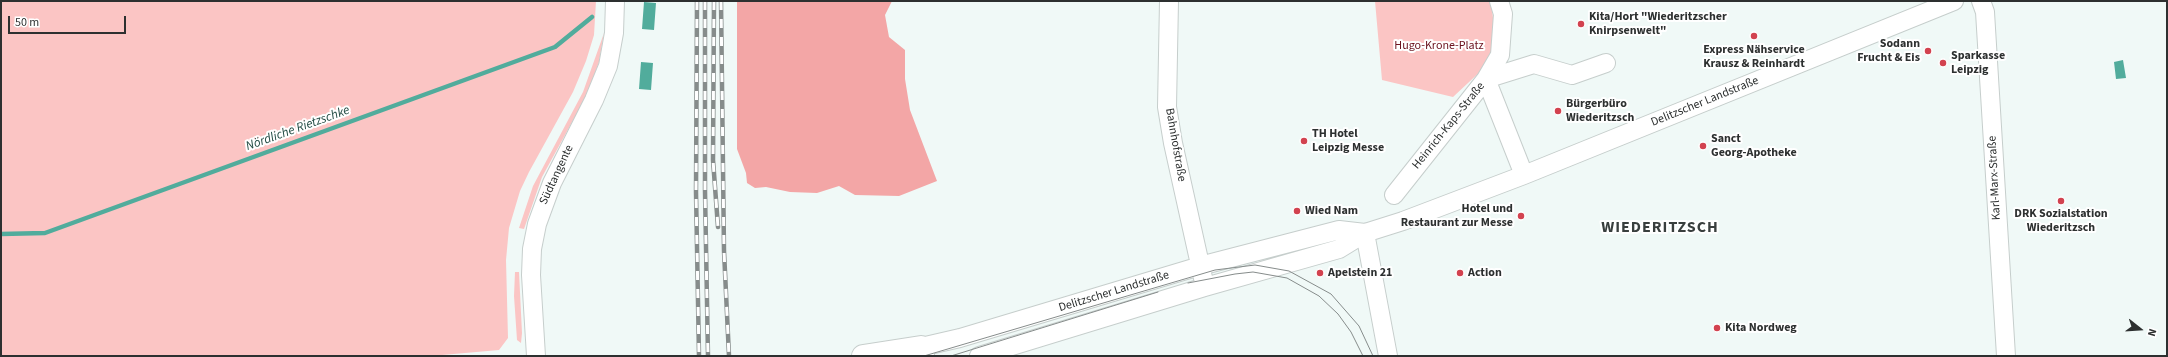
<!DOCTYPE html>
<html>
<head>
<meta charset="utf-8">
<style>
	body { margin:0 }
	#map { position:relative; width:2168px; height:357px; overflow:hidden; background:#f0f9f7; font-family:"Source Sans 3",sans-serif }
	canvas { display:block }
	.frame { position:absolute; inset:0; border:2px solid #2d3030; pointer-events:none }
	.north { position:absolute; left:2120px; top:309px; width:40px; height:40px; -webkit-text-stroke:3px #fff; paint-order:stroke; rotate:107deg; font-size:11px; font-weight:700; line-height:16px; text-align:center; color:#2d3030 }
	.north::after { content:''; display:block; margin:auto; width:14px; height:18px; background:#2d3030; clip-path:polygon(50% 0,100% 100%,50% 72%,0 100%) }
	.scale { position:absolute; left:8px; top:16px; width:118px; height:18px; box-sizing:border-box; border:2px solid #2d3030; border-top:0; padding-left:5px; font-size:12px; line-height:14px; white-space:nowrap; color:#2d3030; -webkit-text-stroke:3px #fff; paint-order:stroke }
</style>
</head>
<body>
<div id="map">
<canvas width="2168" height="357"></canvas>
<div class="frame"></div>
<div class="north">N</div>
<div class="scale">50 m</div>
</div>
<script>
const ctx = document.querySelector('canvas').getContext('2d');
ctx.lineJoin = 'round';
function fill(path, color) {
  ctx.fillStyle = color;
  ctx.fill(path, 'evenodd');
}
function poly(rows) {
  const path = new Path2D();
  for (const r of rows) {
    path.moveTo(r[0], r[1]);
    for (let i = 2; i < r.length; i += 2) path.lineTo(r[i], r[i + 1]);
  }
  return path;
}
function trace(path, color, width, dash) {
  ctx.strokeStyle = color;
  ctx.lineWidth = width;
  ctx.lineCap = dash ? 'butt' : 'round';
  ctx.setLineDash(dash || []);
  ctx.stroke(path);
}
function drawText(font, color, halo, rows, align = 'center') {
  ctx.font = font + ' "Source Sans 3",sans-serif';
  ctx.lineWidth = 4;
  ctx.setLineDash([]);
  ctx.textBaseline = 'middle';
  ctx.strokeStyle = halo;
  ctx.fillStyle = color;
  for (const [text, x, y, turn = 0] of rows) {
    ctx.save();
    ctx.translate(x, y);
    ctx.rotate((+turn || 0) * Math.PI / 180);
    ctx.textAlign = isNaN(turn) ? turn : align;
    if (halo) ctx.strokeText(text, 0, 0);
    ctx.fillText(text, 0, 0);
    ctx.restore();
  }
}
fill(poly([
	[1,1,596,1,594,35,586,61,573,92,529,172,520,191,509,228,506,260,508,338,499,350,431,356,1,356],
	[1375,1,1491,1,1495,34,1491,54,1483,69,1453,97,1382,80],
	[604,33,599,62,588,93,542,177,524,229,519,228,533,186,583,92],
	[515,272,519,272,522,333,521,343,517,340,514,296]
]), '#fbc5c4');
fill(poly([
	[737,1,892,1,885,15,889,37,905,50,905,79,910,110,937,181,899,196,855,195,839,186,817,193,790,192,766,187,755,188,747,183,746,173,737,149]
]), '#f3a6a6');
fill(poly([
	[644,2,656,3,654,30,642,29],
	[2123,60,2126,78,2116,79,2114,62],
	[641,62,653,63,651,90,639,89]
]), '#51ac9c');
trace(poly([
	[1,234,45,233,555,47,592,17]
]), '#51ac9c', 4.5);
const minor = poly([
	[1169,1,1167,107,1173,143,1203,278],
	[1499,1,1503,14,1500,55,1486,79,1534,64,1572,75,1606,63],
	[1981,1,1985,12,2006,356],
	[1394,195,1486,79,1524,175],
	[1365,233,1388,356],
	[921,347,960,338,1200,266,1339,230,1365,233],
	[536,356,531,275,532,249,537,224,552,183,594,100,608,66,614,33,615,1],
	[979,356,1205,287,1339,249,1365,233,1403,221,1524,175,1954,1]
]);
const major = poly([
	[863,356,921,347,923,356]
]);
trace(minor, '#c6cecc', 20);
trace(major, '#c6cecc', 24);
trace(minor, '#fff', 18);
trace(major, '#fff', 22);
trace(poly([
	[1188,283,1235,274,1253,272,1287,278,1319,296,1338,314,1351,332,1363,356],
	[924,356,1215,270,1255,265,1289,271,1331,294,1359,326,1373,356],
	[951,356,1158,292]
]), '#868c8b', 1);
const rail = poly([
	[697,1,696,192,699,356],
	[705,1,705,191,708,356],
	[714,1,713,160,718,227],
	[721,1,724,251,729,356]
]);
trace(rail, '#868c8b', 4.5);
trace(rail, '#fff', 3, [9]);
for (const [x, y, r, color] of [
	[1581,24,4,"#d2424f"],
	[1754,36,4,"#d2424f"],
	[1928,51,4,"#d2424f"],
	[1943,63,4,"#d2424f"],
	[1558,111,4,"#d2424f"],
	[1304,141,4,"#d2424f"],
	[1703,146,4,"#d2424f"],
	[2061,201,4,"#d2424f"],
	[1297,211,4,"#d2424f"],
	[1521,216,4,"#d2424f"],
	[1320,273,4,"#d2424f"],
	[1460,273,4,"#d2424f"],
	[1717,328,4,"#d2424f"]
]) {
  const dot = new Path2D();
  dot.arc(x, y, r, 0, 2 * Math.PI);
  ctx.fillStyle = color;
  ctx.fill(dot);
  trace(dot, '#fff', 1.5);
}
drawText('bold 12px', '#2d3030', '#fff', [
	["Kita/Hort \"Wiederitzscher",1589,17],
	["Knirpsenwelt\"",1589,31],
	["Sodann",1920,44,"right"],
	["Frucht & Eis",1920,58,"right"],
	["Express Nähservice",1754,50,"center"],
	["Krausz & Reinhardt",1754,64,"center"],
	["Sparkasse",1951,56],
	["Leipzig",1951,70],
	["Bürgerbüro",1566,104],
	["Wiederitzsch",1566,118],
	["TH Hotel",1312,134],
	["Leipzig Messe",1312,148],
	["Sanct",1711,139],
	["Georg-Apotheke",1711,153],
	["Hotel und",1513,209,"right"],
	["Restaurant zur Messe",1513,223,"right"],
	["Wied Nam",1305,211],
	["DRK Sozialstation",2061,214,"center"],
	["Wiederitzsch",2061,228,"center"],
	["Apelstein 21",1328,273],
	["Action",1468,273],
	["Kita Nordweg",1725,328]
], 'left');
drawText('12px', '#6b121e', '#fff', [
	["Hugo-Krone-Platz",1439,46]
]);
drawText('12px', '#2d3030', '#fff', [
	["Delitzscher Landstraße",1705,102,-22],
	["Heinrich-Kaps-Straße",1449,126,-51],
	["Bahnhofstraße",1175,145,80],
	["Südtangente",557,175,-65],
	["Karl-Marx-Straße",1995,178,-93],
	["Delitzscher Landstraße",1114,292,-17]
]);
drawText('italic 13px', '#234c44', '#fff', [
	["Nördliche Rietzschke",298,129,-20]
]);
ctx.letterSpacing = '1px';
drawText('bold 16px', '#393f3e', '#fff', [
	["WIEDERITZSCH",1660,228]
]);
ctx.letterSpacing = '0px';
</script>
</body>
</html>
